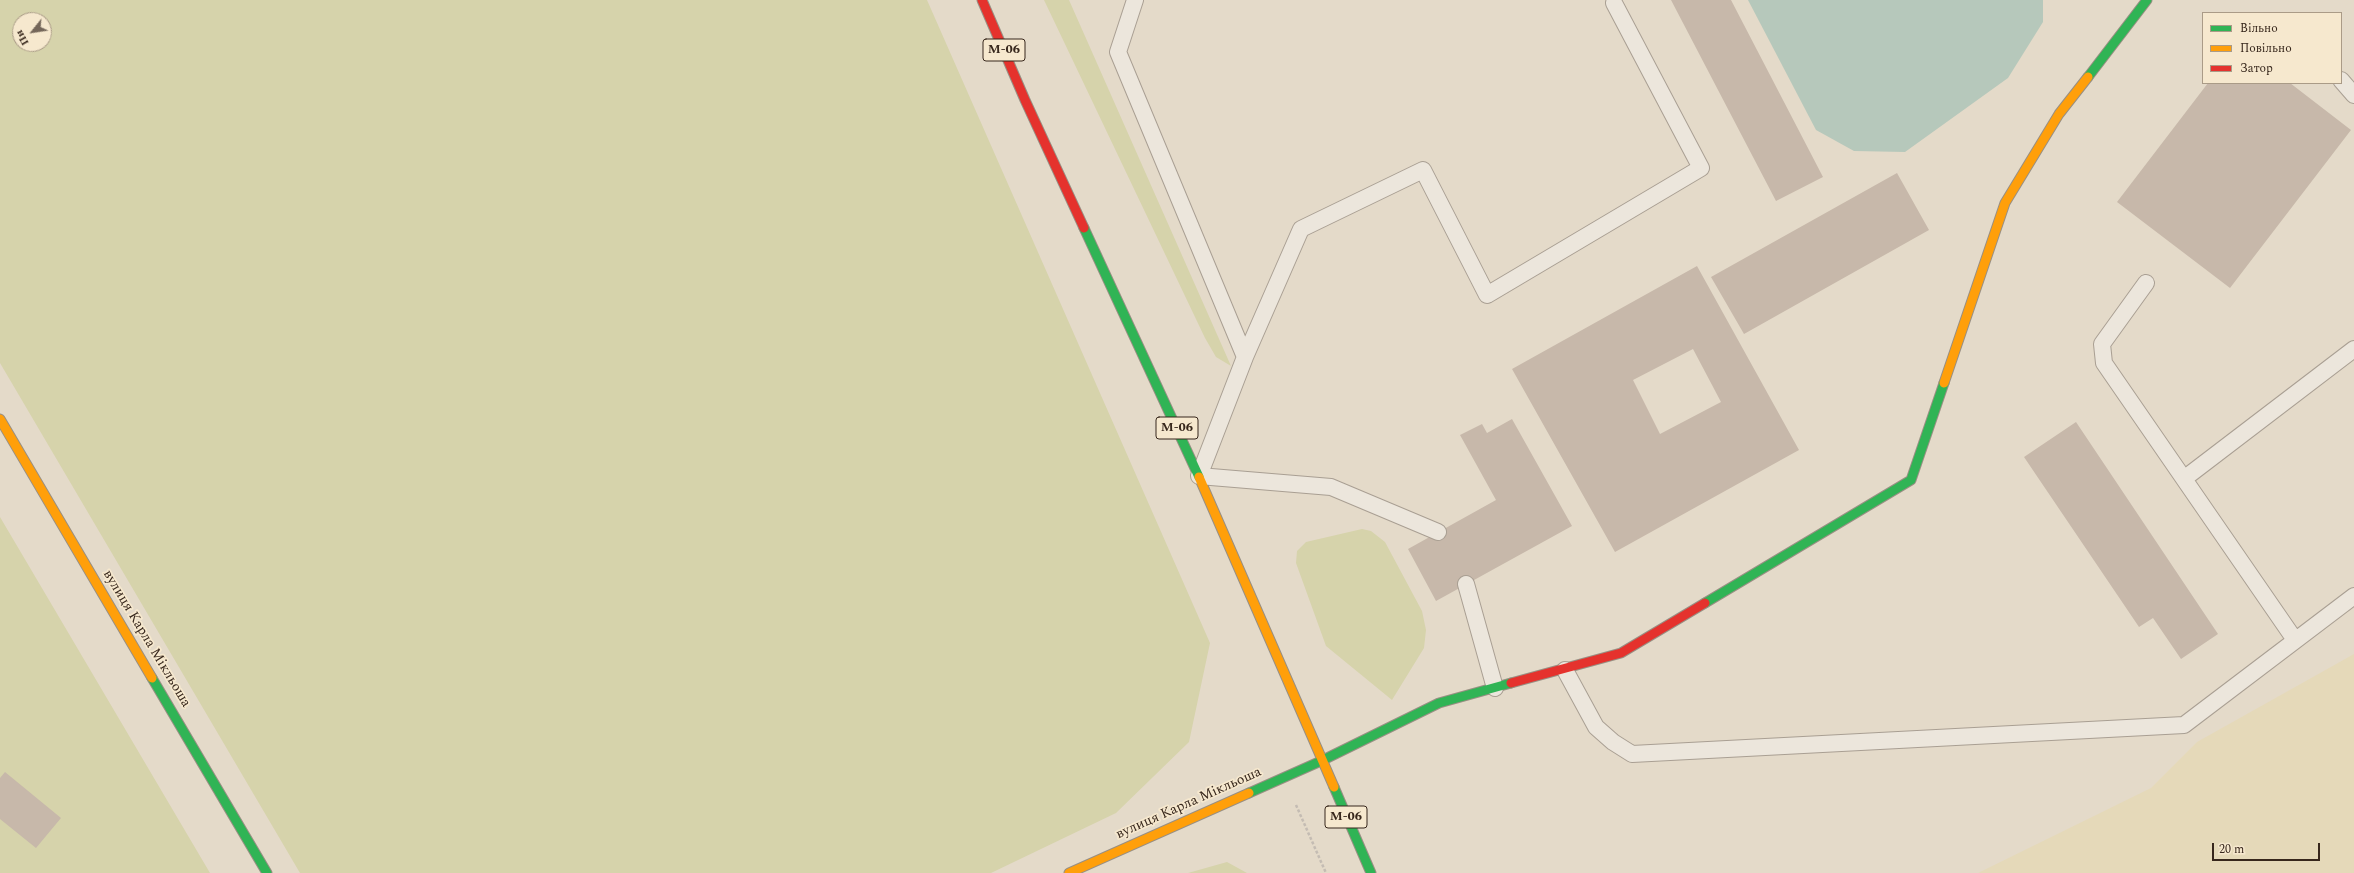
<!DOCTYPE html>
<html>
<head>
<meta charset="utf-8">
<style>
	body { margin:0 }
	#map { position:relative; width:2354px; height:873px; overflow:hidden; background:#e4dac9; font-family:Spectral,serif }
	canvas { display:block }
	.legend { position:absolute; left:2202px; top:12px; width:140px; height:72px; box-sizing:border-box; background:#f6e8ce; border:1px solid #aa9b87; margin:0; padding:5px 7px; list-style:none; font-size:12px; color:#37271c }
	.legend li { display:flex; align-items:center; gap:8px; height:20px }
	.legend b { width:20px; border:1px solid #aa9b87 }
	.north { position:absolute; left:12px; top:12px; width:40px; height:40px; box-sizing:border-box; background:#f6e8ce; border:1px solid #aa9b87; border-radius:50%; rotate:240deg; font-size:11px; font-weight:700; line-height:16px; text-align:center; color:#37271c }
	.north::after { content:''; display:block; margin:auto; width:14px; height:18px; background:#746659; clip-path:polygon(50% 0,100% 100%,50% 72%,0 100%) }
	.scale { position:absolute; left:2212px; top:843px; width:108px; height:18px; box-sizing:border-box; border:2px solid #37271c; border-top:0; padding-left:5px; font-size:12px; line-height:14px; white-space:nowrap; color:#37271c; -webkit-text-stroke:3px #f6e8ce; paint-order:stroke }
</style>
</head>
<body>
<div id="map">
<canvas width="2354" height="873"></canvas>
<ul class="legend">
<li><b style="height:5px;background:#30b455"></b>Вільно</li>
<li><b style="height:5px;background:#ff9f0a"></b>Повільно</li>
<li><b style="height:5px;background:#e5322d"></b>Затор</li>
</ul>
<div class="north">Пн</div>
<div class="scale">20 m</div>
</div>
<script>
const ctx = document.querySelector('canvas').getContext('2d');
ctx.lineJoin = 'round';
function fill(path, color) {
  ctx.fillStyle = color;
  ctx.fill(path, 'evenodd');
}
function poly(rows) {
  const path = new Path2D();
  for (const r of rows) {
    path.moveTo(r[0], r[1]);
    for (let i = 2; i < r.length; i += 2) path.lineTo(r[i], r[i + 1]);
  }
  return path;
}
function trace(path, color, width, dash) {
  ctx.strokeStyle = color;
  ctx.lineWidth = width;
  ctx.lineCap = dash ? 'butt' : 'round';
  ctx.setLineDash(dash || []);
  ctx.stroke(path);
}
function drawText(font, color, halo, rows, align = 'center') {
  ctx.font = font + ' Spectral,serif';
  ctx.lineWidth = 3.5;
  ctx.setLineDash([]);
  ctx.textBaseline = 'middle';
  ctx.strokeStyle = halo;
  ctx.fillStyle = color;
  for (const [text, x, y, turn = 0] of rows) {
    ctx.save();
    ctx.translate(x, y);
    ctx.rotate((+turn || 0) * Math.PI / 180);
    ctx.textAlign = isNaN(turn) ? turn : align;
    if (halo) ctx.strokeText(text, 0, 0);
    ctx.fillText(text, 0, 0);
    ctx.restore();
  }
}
fill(poly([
	[2354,654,2354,873,1978,873,2151,788,2197,742]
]), '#e5d9b9');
fill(poly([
	[0,0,927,0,1210,643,1189,742,1116,813,991,873,300,873,0,363],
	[20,20,44,20,44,44,20,44],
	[1044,0,1069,0,1231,366,1216,357,1205,338],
	[0,517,210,873,0,873],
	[1362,529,1371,531,1385,542,1422,611,1426,630,1424,648,1392,700,1326,646,1296,563,1297,551,1306,542],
	[1227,862,1247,873,1188,873]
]), '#d6d3ab');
fill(poly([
	[1748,0,2043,0,2043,22,2008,78,1905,152,1854,151,1816,130]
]), '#b6c8bb');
fill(poly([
	[1671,0,1731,0,1823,177,1776,201],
	[2208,83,2290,83,2351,130,2230,288,2117,202],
	[1897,173,1929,230,1744,334,1711,277],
	[1697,266,1799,450,1615,552,1512,369],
	[1693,349,1721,402,1660,434,1633,380],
	[1512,419,1572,526,1436,601,1408,549,1496,500,1460,435,1482,424,1487,433],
	[2076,422,2218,634,2181,659,2153,618,2139,627,2024,457],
	[5,772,61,818,36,848,0,819,0,778]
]), '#c7b8aa');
const lane = poly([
	[1135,0,1118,52,1245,357],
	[2341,80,2354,95],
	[2146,283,2102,344,2104,363,2295,640],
	[2185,478,2354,349],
	[1438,532,1331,487,1199,476,1245,357,1301,229,1423,170,1487,295,1701,168,1614,3],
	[1466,584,1495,688],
	[1565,670,1596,727,1613,742,1632,754,2184,725,2354,596]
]);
const fast = poly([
	[2088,77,2147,0],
	[1084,228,1199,477],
	[1705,603,1911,480,1944,383],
	[152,678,267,873],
	[1334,787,1371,873],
	[1249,793,1321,761,1439,703,1511,683]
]);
const slow = poly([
	[1944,383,2005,203,2059,114,2088,77],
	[0,419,152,678],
	[1199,477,1334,787],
	[1069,873,1249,793]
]);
const jam = poly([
	[982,0,1025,100,1084,228],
	[1511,683,1621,653,1705,603]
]);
trace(lane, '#a99f93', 18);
trace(fast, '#988f83', 11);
trace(slow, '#988f83', 11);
trace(jam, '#988f83', 11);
trace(poly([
	[1296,805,1326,873]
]), '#c4bcb3', 2.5, [3, 2]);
trace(lane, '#ece6dc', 16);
trace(fast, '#30b455', 9);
trace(slow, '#ff9f0a', 9);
trace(jam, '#e5322d', 9);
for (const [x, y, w] of [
	[1004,50,42],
	[1177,428,42],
	[1346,817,42]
]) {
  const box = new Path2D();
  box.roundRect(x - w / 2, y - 11, w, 22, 3);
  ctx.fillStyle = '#f6e8ce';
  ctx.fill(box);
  trace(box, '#37271c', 1);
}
drawText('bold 13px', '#37271c', null, [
	["М-06",1004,50],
	["М-06",1177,428],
	["М-06",1346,817]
]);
drawText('14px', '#37271c', '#f6e8ce', [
	["вулиця Карла Мікльоша",146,639,59],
	["вулиця Карла Мікльоша",1189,804,-24]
]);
</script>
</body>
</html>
